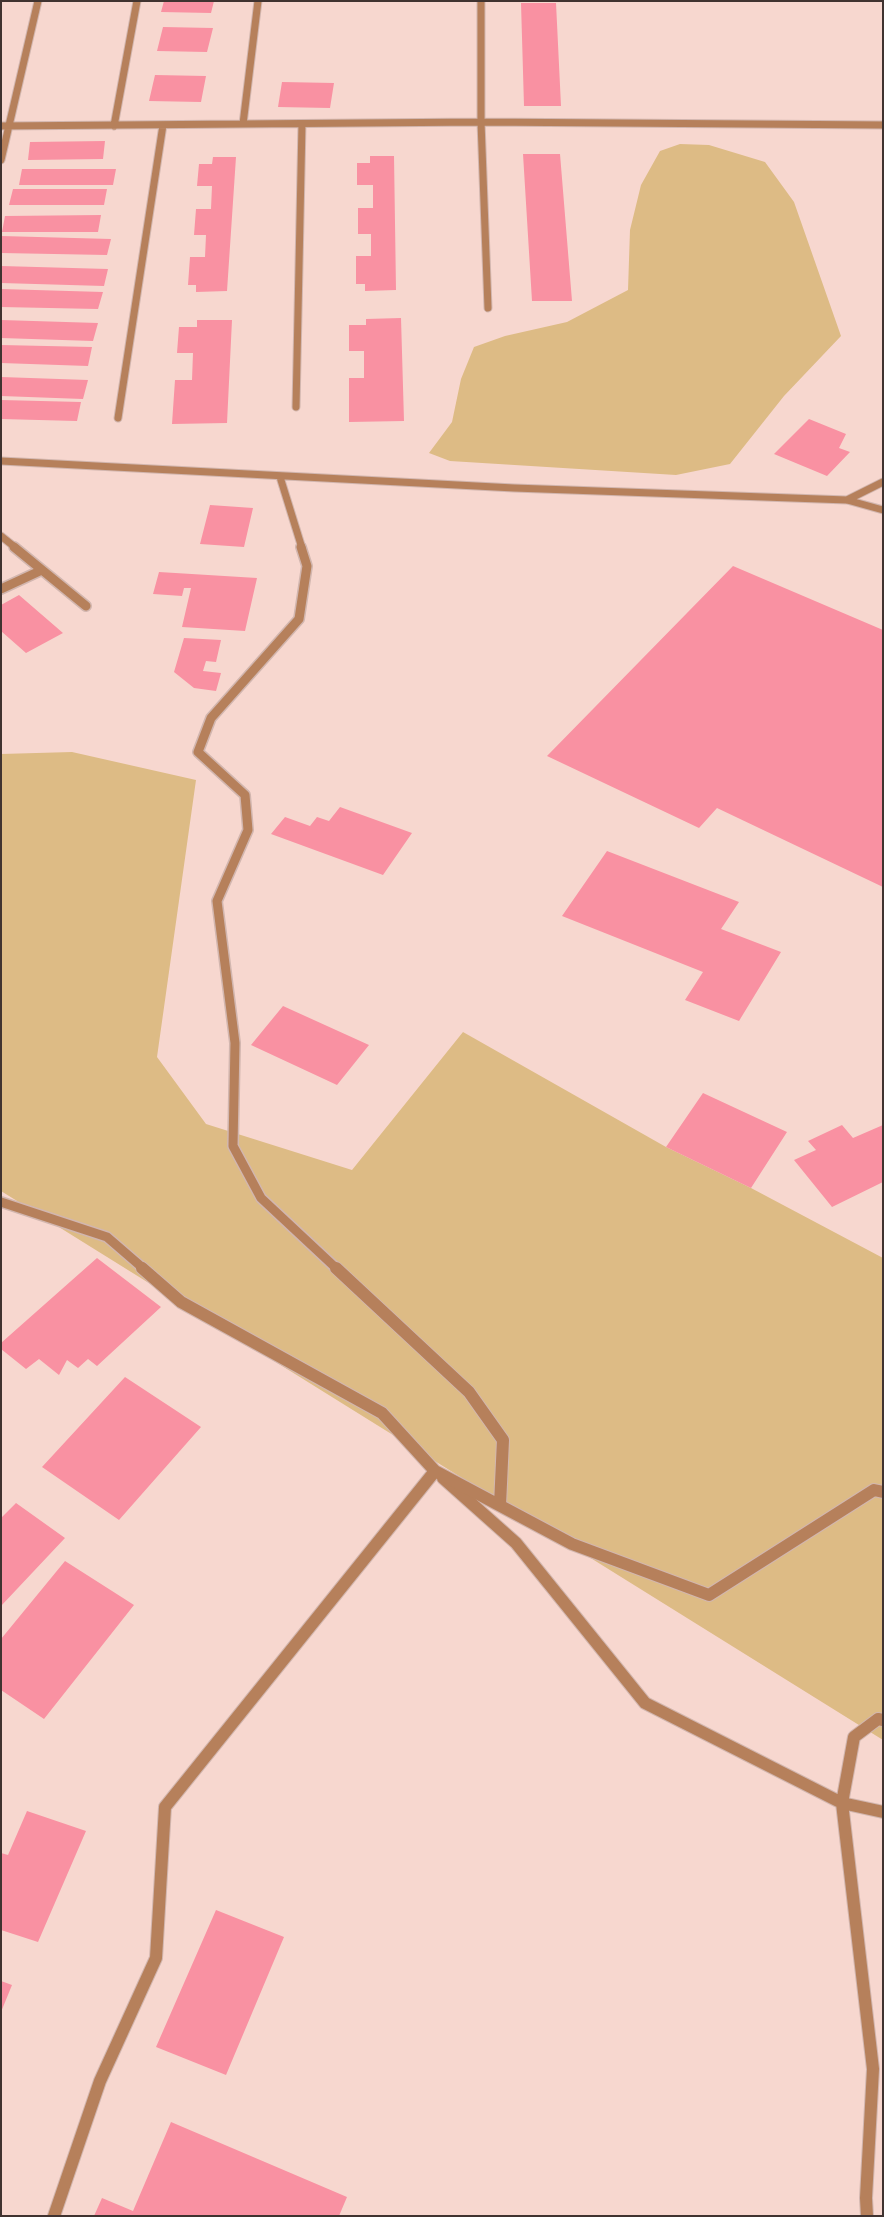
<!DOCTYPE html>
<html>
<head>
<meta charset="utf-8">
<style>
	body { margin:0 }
	#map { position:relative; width:884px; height:2217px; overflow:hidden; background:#f7d7cf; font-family:"DejaVu Sans",sans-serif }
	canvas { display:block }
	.frame { position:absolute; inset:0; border:2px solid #403330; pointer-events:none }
</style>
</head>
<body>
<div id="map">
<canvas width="884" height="2217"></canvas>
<div class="frame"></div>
</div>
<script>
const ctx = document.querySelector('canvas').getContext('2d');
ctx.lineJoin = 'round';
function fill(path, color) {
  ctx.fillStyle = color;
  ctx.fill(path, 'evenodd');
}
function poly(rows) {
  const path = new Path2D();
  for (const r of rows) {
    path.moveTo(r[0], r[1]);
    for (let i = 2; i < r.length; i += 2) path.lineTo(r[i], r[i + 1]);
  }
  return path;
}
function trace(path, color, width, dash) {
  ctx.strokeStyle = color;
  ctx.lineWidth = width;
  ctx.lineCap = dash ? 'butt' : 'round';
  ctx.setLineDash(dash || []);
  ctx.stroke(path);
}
fill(poly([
	[680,144,709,145,765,162,794,202,841,336,784,396,730,464,676,475,450,461,429,453,452,422,461,379,474,347,505,336,567,322,628,290,630,230,641,185,660,151],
	[72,752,196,780,157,1057,206,1124,352,1170,463,1032,666,1147,751,1188,883,1258,883,1740,1,1191,1,754]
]), '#ddbb85');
fill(poly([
	[164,1,214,1,211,13,161,12],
	[521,3,556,3,561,106,524,106],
	[163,27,213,28,207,52,157,51],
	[155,75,206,76,201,102,149,101],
	[282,82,334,83,330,108,278,107],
	[105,141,103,159,28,160,30,142],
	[523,154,560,154,572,301,532,301],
	[370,156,394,156,396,290,365,291,365,284,356,284,356,256,371,256,371,234,358,234,358,208,373,208,373,185,357,185,357,163,370,163],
	[213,157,236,157,227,291,196,292,196,285,188,285,190,257,205,257,206,235,194,235,196,209,211,209,212,186,197,186,199,164,212,164],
	[22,169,116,169,113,185,19,185],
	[13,189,107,189,104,205,9,205],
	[101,215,98,232,2,232,5,216],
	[1,236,111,239,107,255,1,253],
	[1,266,108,269,104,286,1,283],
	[1,289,103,292,98,309,1,307],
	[401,318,404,421,349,422,349,378,364,378,364,351,349,351,349,325,366,325,366,319],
	[1,320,98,323,93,341,1,338],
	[197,320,232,320,227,423,172,424,175,380,192,380,193,353,177,353,179,327,197,327],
	[1,345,92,347,88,366,1,363],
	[1,377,88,380,83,399,1,396],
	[1,400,81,402,77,421,1,419],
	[809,419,846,434,839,448,850,452,827,476,774,454],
	[210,505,253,508,244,547,200,544],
	[733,566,883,630,883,887,717,808,699,828,547,756],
	[159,572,257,578,245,631,182,627,191,588,184,588,182,596,153,594],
	[19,595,63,633,26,653,1,631,1,605],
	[184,638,221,640,216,662,206,661,203,671,221,673,216,691,194,688,174,672],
	[340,807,412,833,383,875,271,834,285,817,310,826,317,817,329,821],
	[607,851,739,902,721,929,781,952,739,1021,685,1000,703,972,562,916],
	[283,1006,369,1045,337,1085,251,1045],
	[703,1093,787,1132,751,1188,666,1147],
	[842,1125,853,1138,883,1125,883,1182,832,1207,794,1160,816,1150,808,1141],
	[97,1258,161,1307,97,1366,88,1359,78,1368,67,1360,59,1375,39,1359,26,1369,1,1349,1,1343],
	[125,1377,201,1427,119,1520,42,1467],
	[16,1503,65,1538,1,1606,1,1518],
	[65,1561,134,1605,44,1719,1,1690,1,1639],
	[27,1811,86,1831,38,1942,1,1930,1,1853,8,1855],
	[216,1910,284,1937,226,2075,156,2047],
	[1,1981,12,1985,1,2012],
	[171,2122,347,2197,339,2216,94,2216,102,2198,133,2211]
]), '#f991a2');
const laneFar2 = poly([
	[1,536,16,548]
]);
const laneFar1 = poly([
	[14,547,86,606],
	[1,589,42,570]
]);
const lane = poly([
	[443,1478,516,1543,645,1703,842,1803,873,2069,866,2198,867,2216],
	[883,1720,878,1719,854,1737,842,1803,883,1812]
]);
const streetFar2 = poly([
	[481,1,481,122,488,308],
	[243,124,258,1],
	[1,126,481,122,883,125],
	[114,126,137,1],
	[1,160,38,1],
	[296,407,302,124],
	[118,418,163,125],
	[1,461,514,488,847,500,883,510],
	[280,477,302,548],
	[847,500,883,482]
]);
const streetFar1 = poly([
	[301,547,307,566,299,619,211,718,198,752,245,795,248,830,217,901,235,1043,233,1146,261,1198,337,1269],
	[1,1202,107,1237,144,1269]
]);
const street = poly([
	[142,1268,181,1302,382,1413,435,1471,572,1544,709,1595,874,1490,883,1492],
	[336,1268,469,1392,503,1440,500,1505],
	[54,2216,100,2081,156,1958,165,1807,435,1471]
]);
trace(laneFar2, '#d2b6af', 9);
trace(laneFar1, '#d2b6af', 12);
trace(lane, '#d2b6af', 14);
trace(streetFar2, '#d2b6af', 9);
trace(streetFar1, '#d2b6af', 12);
trace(street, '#d2b6af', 14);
trace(laneFar2, '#b6805b', 7);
trace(laneFar1, '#b6805b', 9);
trace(lane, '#b6805b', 12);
trace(streetFar2, '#b6805b', 7);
trace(streetFar1, '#b6805b', 9);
trace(street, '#b6805b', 12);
</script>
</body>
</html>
